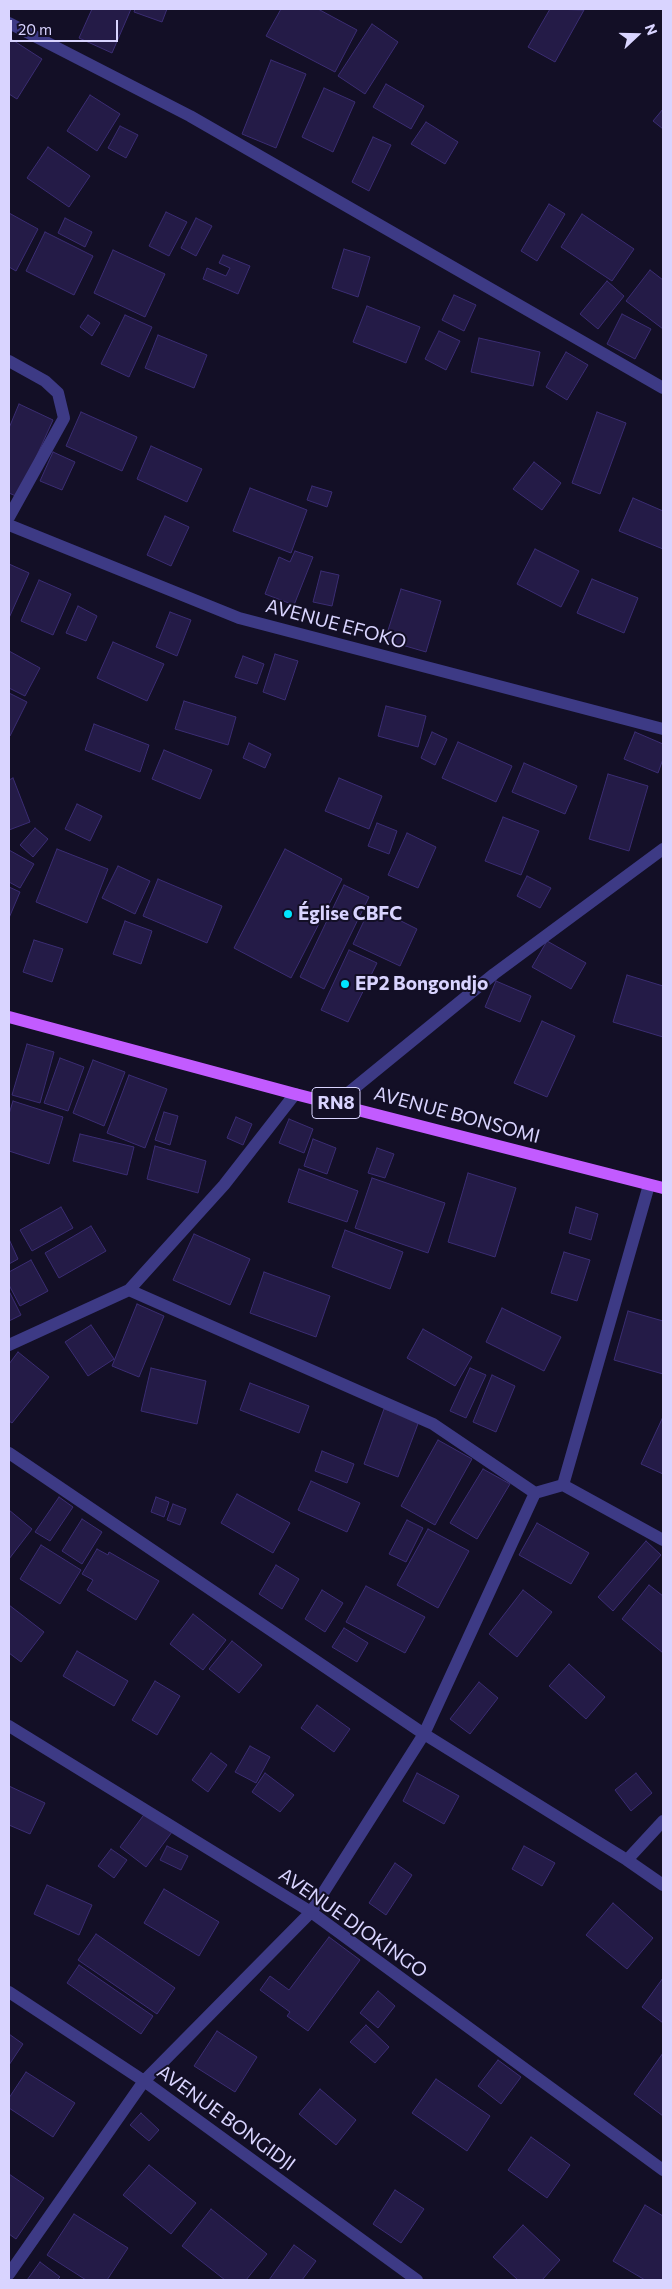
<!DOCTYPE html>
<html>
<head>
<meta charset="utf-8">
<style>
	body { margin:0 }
	#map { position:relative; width:672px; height:2289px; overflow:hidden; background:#130f26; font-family:Commissioner,sans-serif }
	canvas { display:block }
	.frame { position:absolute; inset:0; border:10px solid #d9d4ff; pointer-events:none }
	.north { position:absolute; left:612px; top:10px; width:50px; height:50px; -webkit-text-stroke:4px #130f26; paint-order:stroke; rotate:69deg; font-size:14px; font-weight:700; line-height:20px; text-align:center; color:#d9d4ff }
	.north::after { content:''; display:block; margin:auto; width:18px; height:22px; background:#d9d4ff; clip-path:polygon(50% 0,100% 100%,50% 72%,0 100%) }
	.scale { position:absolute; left:10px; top:20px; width:108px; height:22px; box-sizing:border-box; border:2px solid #d9d4ff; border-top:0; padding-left:6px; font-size:15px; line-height:18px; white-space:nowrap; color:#d9d4ff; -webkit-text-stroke:4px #130f26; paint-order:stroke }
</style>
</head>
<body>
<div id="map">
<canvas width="672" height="2289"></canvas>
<div class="frame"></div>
<div class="north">N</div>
<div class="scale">20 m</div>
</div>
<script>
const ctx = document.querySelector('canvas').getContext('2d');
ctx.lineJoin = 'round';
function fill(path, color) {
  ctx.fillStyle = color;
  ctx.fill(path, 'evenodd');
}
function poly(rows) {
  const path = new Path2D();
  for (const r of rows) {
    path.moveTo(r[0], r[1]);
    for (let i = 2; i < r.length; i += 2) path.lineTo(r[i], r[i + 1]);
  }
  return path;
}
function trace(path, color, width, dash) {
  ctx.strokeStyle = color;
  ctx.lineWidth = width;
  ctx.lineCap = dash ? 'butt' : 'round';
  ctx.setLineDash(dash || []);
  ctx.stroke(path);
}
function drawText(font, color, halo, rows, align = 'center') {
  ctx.font = font + ' Commissioner,sans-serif';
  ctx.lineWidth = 4;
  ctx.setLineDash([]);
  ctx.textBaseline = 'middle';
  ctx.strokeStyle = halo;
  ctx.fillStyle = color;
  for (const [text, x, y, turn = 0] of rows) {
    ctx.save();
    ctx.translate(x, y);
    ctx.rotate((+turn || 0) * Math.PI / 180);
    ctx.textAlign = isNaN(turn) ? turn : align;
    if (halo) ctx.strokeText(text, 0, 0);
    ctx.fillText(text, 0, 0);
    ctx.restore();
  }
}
const building = poly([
	[92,9,131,9,112,53,79,38,92,9],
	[135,9,167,9,162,22,134,12,135,9],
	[281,9,318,9,357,30,335,72,266,36,281,9],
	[550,9,584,10,555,62,528,47,550,9],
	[372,24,398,42,365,94,338,76,372,24],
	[11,39,42,59,17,99,9,94,9,42,11,39],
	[271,60,306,74,276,148,242,134,271,60],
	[386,84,424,106,411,129,373,107,386,84],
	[324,88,355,102,333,152,302,137,324,88],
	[90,95,120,114,97,151,67,131,90,95],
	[663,109,663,129,653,121,663,109],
	[426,122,458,142,445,164,411,144,426,122],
	[120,126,138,135,126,158,108,148,120,126],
	[373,137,391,145,369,191,352,182,373,137],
	[48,147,90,176,69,207,27,178,48,147],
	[549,204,565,214,537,261,521,251,549,204],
	[166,212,187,222,169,256,149,246,166,212],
	[9,213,38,229,16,271,9,267,9,213],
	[582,214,634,249,612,281,561,247,582,214],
	[65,218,92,232,85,247,58,233,65,218],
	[196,218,212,226,196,256,181,248,196,218],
	[45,232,93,256,74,295,26,271,45,232],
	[344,249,370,257,358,297,332,288,344,249],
	[113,250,165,274,145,317,94,293,113,250],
	[223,255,250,266,238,294,203,279,207,268,226,276,230,268,219,263,223,255],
	[650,270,663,280,663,329,626,301,650,270],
	[607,281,624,296,598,329,580,314,607,281],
	[454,295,476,305,464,331,442,320,454,295],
	[367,306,420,327,406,363,353,342,367,306],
	[622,314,651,329,635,359,607,344,622,314],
	[88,315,100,323,92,336,80,327,88,315],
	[125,315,152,327,129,377,101,364,125,315],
	[439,331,460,341,446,370,425,359,439,331],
	[158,335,207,355,194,388,145,368,158,335],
	[479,338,540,352,533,386,471,372,479,338],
	[566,352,588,365,567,400,546,387,566,352],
	[19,404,53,420,18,497,9,493,9,428,19,404],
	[81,412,137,437,122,471,66,446,81,412],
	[597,412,626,423,600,494,572,483,597,412],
	[151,446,202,469,187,502,137,479,151,446],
	[53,452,75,462,62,490,40,481,53,452],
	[534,462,561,483,542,510,513,489,534,462],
	[312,486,332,492,327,507,307,500,312,486],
	[250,488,307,510,291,553,233,531,250,488],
	[633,498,663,511,663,549,619,531,633,498],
	[165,516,189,527,171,566,147,555,165,516],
	[535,549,579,571,561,607,517,584,535,549],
	[295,551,313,557,294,605,265,594,279,557,290,562,295,551],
	[9,564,29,573,9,618,9,564],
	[321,571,339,575,332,606,313,602,321,571],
	[592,579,638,598,624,633,577,613,592,579],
	[39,580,71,594,53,635,21,621,39,580],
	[401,589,441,601,426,652,385,640,401,589],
	[78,606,97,616,86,641,66,633,78,606],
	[170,612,191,620,177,656,156,647,170,612],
	[113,642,164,664,147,701,97,678,113,642],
	[9,651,40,668,25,696,9,688,9,651],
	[275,654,298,661,285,700,263,692,275,654],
	[243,656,264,664,257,684,235,677,243,656],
	[9,693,27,702,10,736,9,736,9,693],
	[184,701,236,717,228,745,175,729,184,701],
	[386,706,426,716,418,747,378,736,386,706],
	[94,724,149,745,140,772,85,750,94,724],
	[432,732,447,739,435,765,421,758,432,732],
	[635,732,663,744,663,759,658,773,624,759,635,732],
	[458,742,512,766,496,802,442,778,458,742],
	[249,743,271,754,265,768,243,758,249,743],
	[164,750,212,770,200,799,152,779,164,750],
	[524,763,577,786,565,814,512,792,524,763],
	[608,774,648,786,629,851,589,839,608,774],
	[13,778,30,822,9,830,9,780,13,778],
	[339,778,382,796,369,829,325,811,339,778],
	[77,804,102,816,90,841,65,829,77,804],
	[503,817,539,831,521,875,485,861,503,817],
	[377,823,397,831,389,854,368,846,377,823],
	[35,828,48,839,33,857,20,845,35,828],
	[407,833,436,847,418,888,388,875,407,833],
	[57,849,108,869,87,923,36,902,57,849],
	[285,849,342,879,291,978,234,948,285,849],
	[9,850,34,864,20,888,9,882,9,850],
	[118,866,150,881,135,914,102,898,118,866],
	[527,876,551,888,540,908,517,896,527,876],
	[158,879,222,906,207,943,143,916,158,879],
	[344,885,369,897,324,989,300,977,344,885],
	[9,887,20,892,9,918,9,887],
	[371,906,417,929,400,966,353,944,371,906],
	[125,921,152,931,141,964,113,954,125,921],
	[34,940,63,949,52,982,23,972,34,940],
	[547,941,586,963,571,989,532,967,547,941],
	[349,950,377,963,348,1022,321,1010,349,950],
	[627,975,663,986,663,1037,613,1022,627,975],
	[496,981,531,996,520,1022,485,1007,496,981],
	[542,1021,575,1036,547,1097,514,1083,542,1021],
	[27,1044,54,1052,40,1103,12,1095,27,1044],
	[60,1058,84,1067,68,1111,44,1103,60,1058],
	[93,1060,125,1072,104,1126,73,1113,93,1060],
	[129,1075,167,1089,145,1148,107,1133,129,1075],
	[13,1101,63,1117,49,1164,9,1151,9,1114,13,1101],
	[164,1112,178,1116,170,1145,155,1140,164,1112],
	[236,1117,252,1124,243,1145,227,1138,236,1117],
	[289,1119,313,1129,304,1153,279,1143,289,1119],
	[80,1134,134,1147,127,1175,73,1161,80,1134],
	[313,1139,336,1148,327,1174,304,1166,313,1139],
	[155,1146,206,1161,198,1193,147,1179,155,1146],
	[377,1148,394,1154,385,1178,368,1173,377,1148],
	[299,1169,358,1191,347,1222,288,1202,299,1169],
	[468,1173,516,1188,495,1257,448,1242,468,1173],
	[372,1178,445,1203,428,1253,355,1228,372,1178],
	[61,1207,73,1228,32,1251,20,1230,61,1207],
	[576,1207,598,1214,591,1240,569,1233,576,1207],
	[91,1226,106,1251,59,1278,45,1253,91,1226],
	[345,1230,403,1252,390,1289,332,1267,345,1230],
	[194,1234,250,1259,230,1305,173,1280,194,1234],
	[9,1239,18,1259,9,1264,9,1239],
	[564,1252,590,1260,577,1301,551,1293,564,1252],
	[31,1260,48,1291,20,1306,9,1285,9,1272,31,1260],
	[264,1272,330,1296,316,1337,250,1313,264,1272],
	[9,1291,21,1315,9,1321,9,1291],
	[137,1304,164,1316,139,1377,112,1366,137,1304],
	[502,1308,561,1337,544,1371,486,1342,502,1308],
	[628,1311,663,1321,663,1374,614,1360,628,1311],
	[91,1325,114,1359,88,1376,65,1342,91,1325],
	[423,1329,472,1357,455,1386,407,1358,423,1329],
	[18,1352,49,1377,12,1423,9,1421,9,1364,18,1352],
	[151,1368,206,1381,197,1424,141,1411,151,1368],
	[470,1368,486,1375,466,1418,450,1411,470,1368],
	[492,1375,515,1386,496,1432,473,1422,492,1375],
	[250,1383,309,1406,299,1433,240,1410,250,1383],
	[384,1409,419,1421,398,1477,364,1464,384,1409],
	[662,1419,663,1420,663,1474,641,1464,662,1419],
	[438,1440,472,1459,435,1525,401,1506,438,1440],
	[322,1451,354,1464,347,1483,315,1471,322,1451],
	[483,1469,510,1484,477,1539,450,1523,483,1469],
	[311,1481,360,1503,347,1532,298,1510,311,1481],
	[237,1494,290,1523,273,1553,221,1523,237,1494],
	[59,1497,73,1507,50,1541,35,1532,59,1497],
	[156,1497,169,1502,164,1517,151,1512,156,1497],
	[173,1504,186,1509,180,1525,167,1520,173,1504],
	[9,1510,32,1529,9,1559,9,1510],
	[82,1519,102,1532,82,1564,62,1551,82,1519],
	[407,1520,423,1528,406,1562,389,1554,407,1520],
	[537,1523,589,1553,571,1584,519,1555,537,1523],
	[428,1529,469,1551,438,1608,397,1585,428,1529],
	[646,1541,661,1555,613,1611,598,1597,646,1541],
	[41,1545,81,1570,60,1604,20,1579,41,1545],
	[97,1549,108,1555,109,1552,159,1581,136,1620,87,1590,93,1580,82,1574,97,1549],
	[276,1565,299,1579,282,1609,259,1594,276,1565],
	[649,1585,663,1596,663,1653,622,1619,649,1585],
	[366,1586,425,1617,405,1653,346,1622,366,1586],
	[322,1590,343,1603,325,1632,305,1619,322,1590],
	[523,1590,552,1612,517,1657,489,1634,523,1590],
	[9,1605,44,1632,21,1662,9,1653,9,1605],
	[193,1614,226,1640,203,1670,170,1644,193,1614],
	[344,1628,368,1643,357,1662,332,1647,344,1628],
	[232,1641,262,1665,239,1693,209,1669,232,1641],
	[77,1651,128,1681,114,1706,63,1676,77,1651],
	[569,1664,605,1697,586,1719,549,1686,569,1664],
	[155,1681,180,1696,157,1735,132,1720,155,1681],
	[479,1682,498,1698,470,1734,450,1719,479,1682],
	[317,1705,350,1729,334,1752,301,1728,317,1705],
	[250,1746,270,1757,256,1783,235,1772,250,1746],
	[211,1753,227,1765,208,1792,192,1780,211,1753],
	[265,1773,294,1795,280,1812,252,1792,265,1773],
	[417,1773,459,1796,444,1824,403,1801,417,1773],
	[636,1773,652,1793,631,1811,615,1790,636,1773],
	[9,1786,45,1803,30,1834,9,1825,9,1786],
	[146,1812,172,1832,146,1867,120,1847,146,1812],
	[167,1846,188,1856,181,1870,160,1860,167,1846],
	[524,1846,555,1863,542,1886,512,1869,524,1846],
	[111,1849,127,1860,114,1878,98,1866,111,1849],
	[395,1863,412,1875,386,1915,369,1903,395,1863],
	[47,1885,92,1905,79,1935,34,1914,47,1885],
	[164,1889,219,1922,199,1956,144,1923,164,1889],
	[613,1903,653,1938,627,1969,586,1935,613,1903],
	[96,1934,175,1988,157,2014,78,1960,96,1934],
	[329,1937,360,1960,308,2031,287,2016,290,2012,260,1990,270,1976,289,1990,329,1937],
	[79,1965,153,2016,141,2034,67,1983,79,1965],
	[663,1978,663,2023,642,2007,663,1978],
	[378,1991,395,2006,378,2028,360,2013,378,1991],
	[366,2025,389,2047,375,2063,350,2042,366,2025],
	[217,2031,257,2057,235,2092,194,2066,217,2031],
	[9,2034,23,2044,9,2065,9,2034],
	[663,2053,663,2116,634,2094,663,2053],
	[498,2060,521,2077,501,2104,478,2086,498,2060],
	[26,2072,75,2103,53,2137,9,2108,9,2098,26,2072],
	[436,2079,490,2116,467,2151,412,2113,436,2079],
	[320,2089,356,2120,336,2145,299,2114,320,2089],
	[141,2113,159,2130,149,2141,130,2125,141,2113],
	[531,2137,570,2165,547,2198,508,2170,531,2137],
	[149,2165,196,2203,171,2234,123,2195,149,2165],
	[9,2174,44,2198,16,2239,9,2234,9,2174],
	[395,2190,424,2209,401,2243,373,2224,395,2190],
	[645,2205,663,2216,663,2280,645,2280,613,2261,645,2205],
	[211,2209,267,2254,246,2280,225,2280,182,2246,211,2209],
	[74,2214,128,2248,107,2280,86,2280,47,2255,74,2214],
	[523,2225,560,2260,542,2280,518,2280,493,2257,523,2225],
	[294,2245,316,2261,302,2280,269,2280,294,2245],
	[40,2262,60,2277,57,2280,27,2280,40,2262]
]);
fill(building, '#241b47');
trace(building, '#3b2d73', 1);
trace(poly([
	[9,23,190,116,663,388],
	[9,361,45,381,58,393,64,418,9,517],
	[9,525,239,618,663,729],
	[336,1103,494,974,663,849],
	[129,1290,433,1424,535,1493],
	[9,1345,129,1290,224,1185,295,1094],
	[9,1453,424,1734,627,1860,663,1885],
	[563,1485,663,1540],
	[9,1726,311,1912,663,2170],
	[627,1860,663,1821],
	[9,1992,144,2081,417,2280],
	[9,2274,144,2081,311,1912,424,1734,535,1493,563,1485,649,1185]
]), '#3d3a85', 12);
trace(poly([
	[9,1017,295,1094,663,1188]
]), '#c25bff', 12);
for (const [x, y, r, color] of [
	[288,914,5,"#00e5ff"],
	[345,984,5,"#00e5ff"]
]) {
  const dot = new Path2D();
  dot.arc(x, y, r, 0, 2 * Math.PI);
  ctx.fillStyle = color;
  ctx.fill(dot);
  trace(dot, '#130f26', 2);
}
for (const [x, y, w] of [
	[336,1103,48]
]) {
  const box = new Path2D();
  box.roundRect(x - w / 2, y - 15.5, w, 31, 4);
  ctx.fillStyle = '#130f26';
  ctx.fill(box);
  trace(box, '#d9d4ff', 1);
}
drawText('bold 18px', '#d9d4ff', null, [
	["RN8",336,1103]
]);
drawText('19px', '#d9d4ff', '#130f26', [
	["AVENUE EFOKO",336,624,15],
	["AVENUE BONSOMI",457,1115,15],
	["AVENUE DJOKINGO",353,1923,35],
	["AVENUE BONGIDJI",226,2118,36]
]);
drawText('bold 19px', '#d9d4ff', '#130f26', [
	["Église CBFC",298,914],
	["EP2 Bongondjo",355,984]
], 'left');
</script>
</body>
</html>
